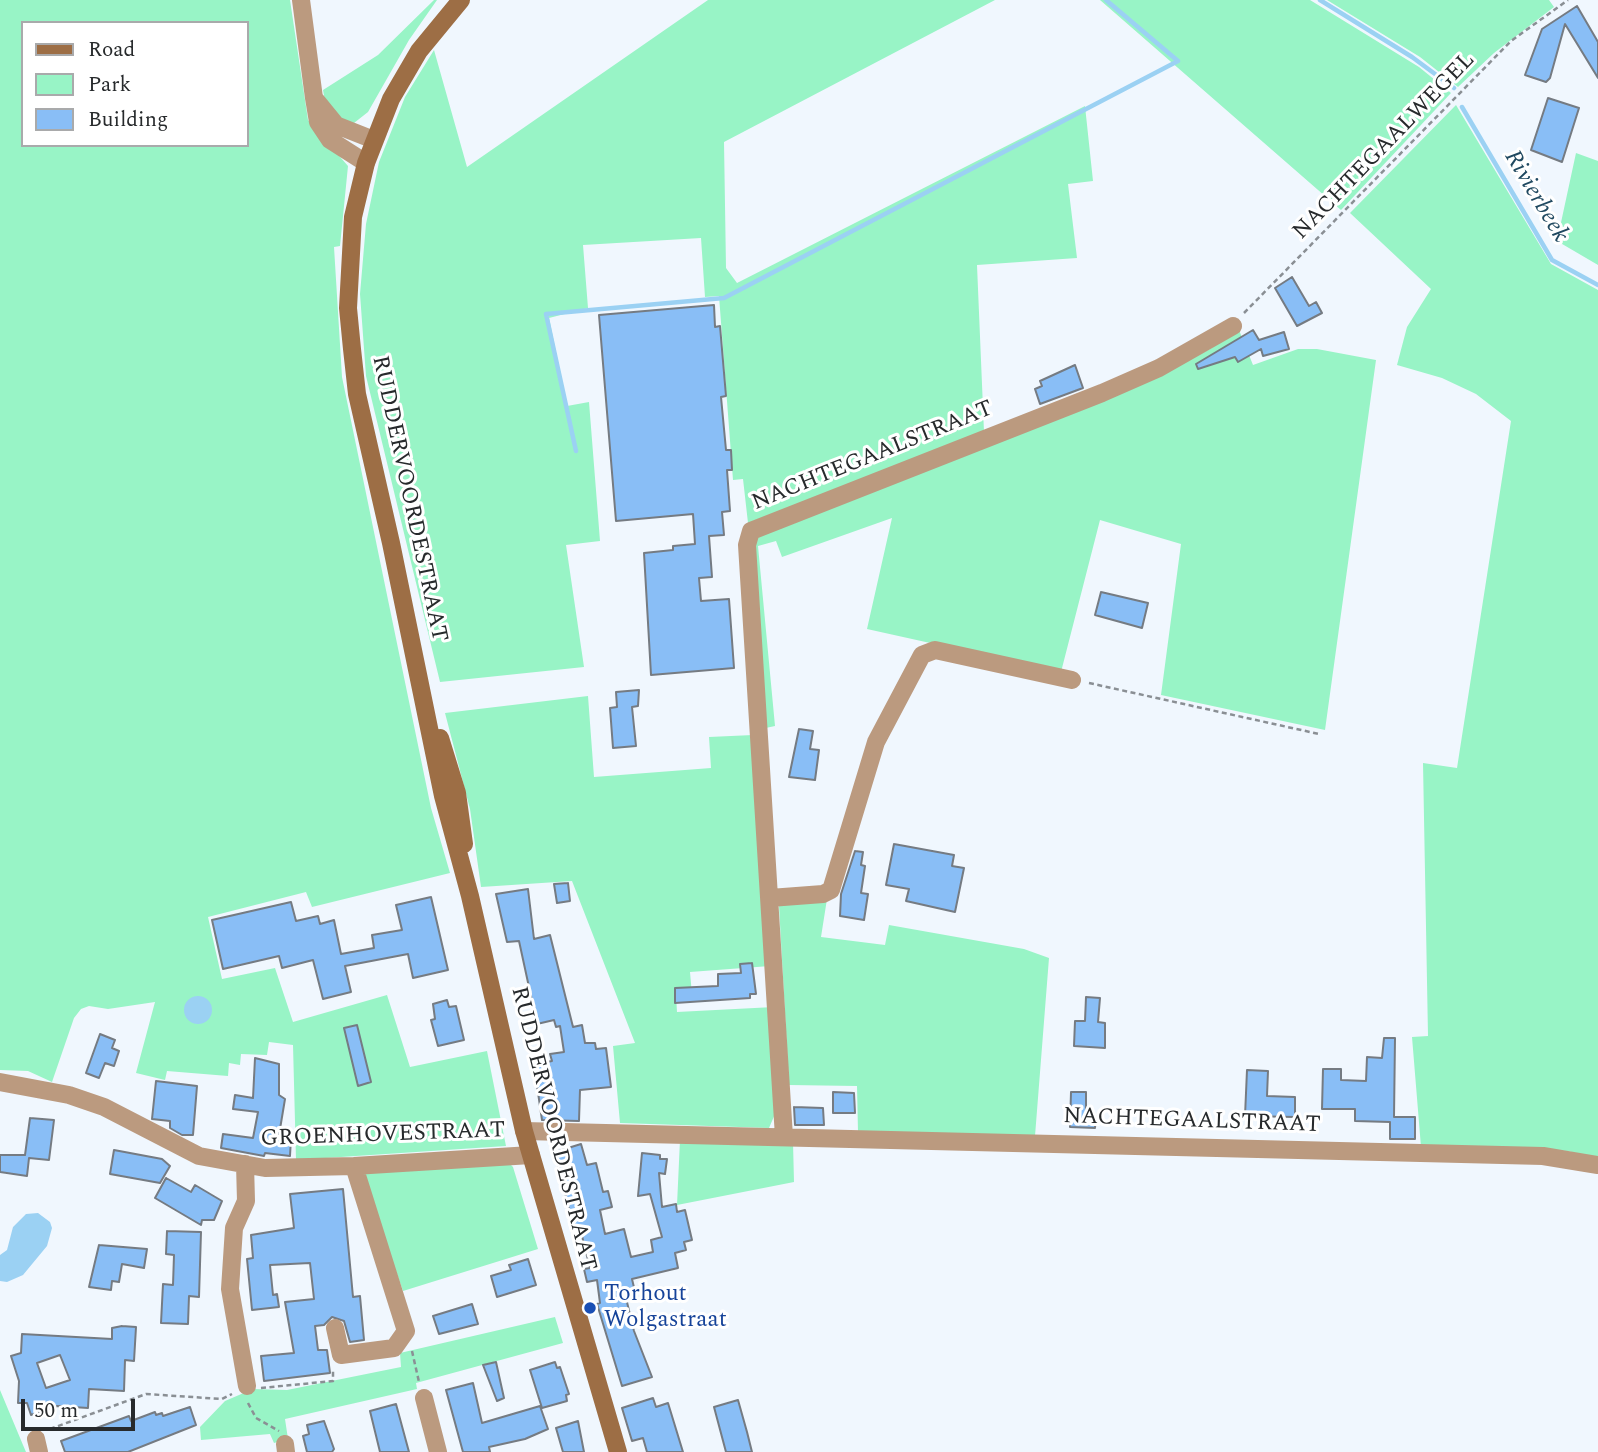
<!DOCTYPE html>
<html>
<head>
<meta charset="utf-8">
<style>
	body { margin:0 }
	#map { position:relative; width:1598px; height:1452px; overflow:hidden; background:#f0f7fe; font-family:Spectral,serif }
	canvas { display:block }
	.legend { position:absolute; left:21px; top:21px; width:228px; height:126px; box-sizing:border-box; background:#fff; border:2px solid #a9aaab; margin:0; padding:9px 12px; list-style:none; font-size:21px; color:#272a2c }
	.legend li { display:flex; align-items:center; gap:14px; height:35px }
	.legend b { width:35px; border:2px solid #a9aaab }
	.scale { position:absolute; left:21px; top:1399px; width:114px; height:32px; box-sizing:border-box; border:4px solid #272a2c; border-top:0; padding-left:9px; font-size:21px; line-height:24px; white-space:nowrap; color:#272a2c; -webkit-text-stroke:5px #fff; paint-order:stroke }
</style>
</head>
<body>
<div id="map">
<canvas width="1598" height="1452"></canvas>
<ul class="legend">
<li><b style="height:9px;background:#9d6e45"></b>Road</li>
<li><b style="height:19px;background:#98f4c6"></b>Park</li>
<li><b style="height:19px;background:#89bef6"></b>Building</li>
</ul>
<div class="scale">50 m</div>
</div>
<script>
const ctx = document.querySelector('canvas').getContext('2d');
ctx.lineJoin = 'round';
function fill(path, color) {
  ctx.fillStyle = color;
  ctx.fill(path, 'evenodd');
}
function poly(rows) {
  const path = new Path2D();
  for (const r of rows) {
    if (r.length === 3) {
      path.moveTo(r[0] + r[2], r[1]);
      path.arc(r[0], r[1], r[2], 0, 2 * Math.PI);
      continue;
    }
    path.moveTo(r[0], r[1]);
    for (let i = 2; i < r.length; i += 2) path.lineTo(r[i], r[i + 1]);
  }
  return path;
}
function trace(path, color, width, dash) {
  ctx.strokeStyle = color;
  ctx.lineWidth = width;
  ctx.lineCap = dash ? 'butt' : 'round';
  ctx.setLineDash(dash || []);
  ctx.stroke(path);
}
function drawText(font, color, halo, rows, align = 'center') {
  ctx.font = font + ' Spectral,serif';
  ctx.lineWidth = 6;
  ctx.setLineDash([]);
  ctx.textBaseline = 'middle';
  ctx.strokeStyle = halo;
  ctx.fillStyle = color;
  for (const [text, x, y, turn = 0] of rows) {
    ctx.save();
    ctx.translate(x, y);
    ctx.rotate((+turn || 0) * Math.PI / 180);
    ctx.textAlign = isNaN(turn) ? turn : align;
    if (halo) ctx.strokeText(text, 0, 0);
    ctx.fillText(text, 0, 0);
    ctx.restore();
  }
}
fill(poly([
	[0,0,290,0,308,120,348,166,340,246,334,247,342,377,431,808,450,873,312,907,306,892,208,917,222,979,275,968,293,1022,387,995,410,1067,487,1051,506,1146,296,1160,293,1045,269,1042,267,1055,241,1054,240,1065,229,1063,228,1076,167,1071,165,1080,136,1073,155,1002,108,1009,89,1006,81,1009,74,1018,52,1082,28,1071,0,1070],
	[23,23,247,23,247,145,23,145],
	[434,0,437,0,409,40,368,112,354,123,341,121,326,107,323,90,378,55],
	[708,0,995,0,724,142,726,268,737,283,1085,106,1093,181,1068,184,1077,258,977,265,984,432,748,523,743,479,733,480,719,296,705,297,701,238,583,245,588,308,549,318,567,406,589,402,600,541,566,545,584,667,440,682,366,376,360,294,366,224,379,162,405,97,434,50,467,167],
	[1100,0,1310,0,1419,67,1451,93,1341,210],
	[1327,0,1549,0,1554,7,1494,53,1458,87,1420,57],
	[1456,105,1551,264,1598,290,1598,1159,1568,1151,1421,1147,1412,1037,1428,1036,1423,763,1457,768,1511,421,1476,394,1442,378,1397,365,1407,327,1431,289,1350,213],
	[1576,153,1598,161,1598,265,1557,241],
	[1239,330,1253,365,1298,349,1317,349,1376,360,1325,730,1161,695,1181,544,1100,520,1061,672,867,629,892,518,782,557,776,541,758,546,775,726,761,729,747,539,1118,395,1210,349],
	[588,696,594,777,711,768,709,737,753,735,770,966,690,972,692,995,676,995,677,1012,774,1007,775,1114,769,1128,620,1123,613,1046,635,1043,572,881,481,887,470,809,445,713],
	[827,899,821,937,885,945,889,925,1024,949,1049,958,1035,1136,858,1132,857,1086,789,1085,779,906],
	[680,1140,793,1142,794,1182,677,1205],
	[509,1163,513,1167,538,1249,403,1291,362,1175,369,1170],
	[555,1317,563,1343,416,1383,417,1389,285,1419,288,1439,274,1443,270,1434,201,1440,200,1427,225,1401,253,1389,287,1390,401,1367,400,1353],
	[0,1390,23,1445,26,1452,0,1452]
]), '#98f4c6');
fill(poly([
	[198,1010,14],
	[38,1213,50,1222,52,1228,47,1246,23,1275,7,1282,0,1281,0,1255,7,1250,13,1227,26,1214]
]), '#9bd1f3');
trace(poly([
	[1320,0,1412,57,1454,88],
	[1462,107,1552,260,1598,285],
	[576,451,546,314,724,298,1178,61,1106,0]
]), '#9bd1f3', 4.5);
const building = poly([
	[1577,6,1598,42,1598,78,1565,24,1550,78,1546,82,1525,75,1542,29,1577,6],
	[1548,98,1579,108,1562,162,1531,150,1548,98],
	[1292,277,1309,306,1316,302,1322,313,1297,326,1275,288,1292,277],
	[714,305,715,327,720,326,726,396,721,397,726,450,731,450,732,470,727,470,730,511,722,512,724,535,709,536,712,577,699,578,701,601,729,599,734,668,651,675,644,553,673,550,673,546,695,544,693,514,616,521,599,315,714,305],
	[1253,330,1259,340,1284,332,1289,349,1263,356,1261,349,1238,362,1235,357,1198,369,1196,364,1253,330],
	[1075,365,1083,388,1040,404,1035,389,1042,386,1040,381,1075,365],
	[1101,592,1148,603,1142,628,1095,615,1101,592],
	[639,690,638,706,632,707,636,746,613,748,610,708,617,707,616,692,639,690],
	[799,729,813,731,810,749,819,750,815,780,789,777,799,729],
	[894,844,954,855,952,866,964,868,955,912,906,901,909,889,886,885,894,844],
	[855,851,863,852,861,865,865,866,861,893,868,894,864,920,840,916,841,894,855,851],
	[568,883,570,901,557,903,554,884,568,883],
	[528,889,534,939,550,935,573,1027,582,1025,585,1043,595,1043,596,1049,606,1048,611,1087,580,1090,579,1121,542,1120,534,1065,552,1061,550,1054,564,1052,560,1026,556,1027,554,1020,537,1024,519,941,507,942,496,894,528,889],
	[431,897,448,970,413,978,408,954,345,966,351,992,323,999,313,960,282,968,279,956,223,969,212,920,291,902,296,921,318,916,320,924,334,920,341,954,374,948,372,935,402,930,396,905,431,897],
	[752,963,756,994,750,994,750,998,675,1003,675,988,718,986,718,974,741,973,740,964,752,963],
	[1086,997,1100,998,1098,1022,1105,1023,1105,1048,1074,1046,1075,1021,1085,1021,1086,997],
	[447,1000,449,1007,456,1006,464,1040,438,1046,431,1020,435,1019,433,1004,447,1000],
	[357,1025,371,1082,358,1086,344,1028,357,1025],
	[100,1034,115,1040,112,1048,119,1051,114,1066,105,1063,99,1078,86,1073,100,1034],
	[1384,1038,1395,1038,1394,1117,1415,1117,1415,1139,1390,1139,1390,1122,1355,1121,1355,1109,1322,1109,1323,1069,1341,1069,1341,1080,1366,1081,1367,1057,1382,1058,1384,1038],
	[255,1058,279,1064,279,1095,285,1099,279,1135,291,1138,290,1156,265,1153,264,1156,221,1148,223,1134,253,1138,258,1112,233,1109,235,1095,253,1098,255,1058],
	[1247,1070,1268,1071,1267,1096,1295,1097,1295,1117,1245,1116,1247,1070],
	[156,1081,197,1086,193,1135,182,1135,170,1128,170,1121,152,1119,156,1081],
	[833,1092,854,1093,855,1113,833,1113,833,1092],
	[1071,1092,1086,1092,1086,1116,1096,1116,1095,1128,1070,1127,1071,1092],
	[794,1107,823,1108,824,1125,795,1125,794,1107],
	[30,1118,54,1120,49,1160,29,1158,27,1176,0,1172,0,1155,25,1155,30,1118],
	[581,1144,587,1165,596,1163,603,1192,608,1191,612,1207,600,1210,605,1234,624,1229,631,1257,653,1252,651,1240,662,1237,650,1194,638,1196,642,1153,660,1155,660,1159,667,1159,665,1174,659,1173,662,1207,676,1204,677,1212,685,1210,692,1240,684,1242,686,1250,675,1253,678,1268,632,1279,636,1296,626,1298,634,1331,652,1377,622,1386,597,1304,600,1303,597,1280,587,1282,584,1269,590,1268,580,1228,574,1229,555,1152,581,1144],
	[114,1150,162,1159,170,1166,160,1183,110,1174,114,1150],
	[166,1178,191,1192,195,1185,222,1201,214,1220,202,1220,201,1225,155,1198,166,1178],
	[343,1189,353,1297,360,1296,364,1340,350,1342,344,1321,332,1317,324,1325,315,1326,318,1350,327,1350,330,1373,264,1381,261,1356,294,1353,285,1302,314,1299,310,1263,270,1265,273,1295,277,1294,279,1307,252,1310,247,1259,253,1258,251,1235,294,1228,290,1194,343,1189],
	[167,1231,201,1232,199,1297,189,1296,188,1324,161,1323,163,1284,173,1285,174,1255,166,1254,167,1231],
	[99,1245,147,1249,144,1268,122,1264,119,1282,112,1281,111,1290,89,1287,99,1245],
	[528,1259,536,1285,497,1297,491,1276,511,1270,509,1265,528,1259],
	[472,1304,478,1324,439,1334,433,1316,472,1304],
	[122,1326,136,1327,134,1361,125,1360,124,1391,89,1389,88,1408,57,1406,31,1415,27,1403,18,1403,19,1381,11,1356,21,1353,22,1334,112,1339,112,1328,122,1326],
	[60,1355,70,1380,46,1388,37,1363,60,1355],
	[496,1362,504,1398,497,1401,483,1365,496,1362],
	[555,1362,557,1368,560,1367,569,1394,566,1395,567,1401,542,1408,530,1370,555,1362],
	[473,1383,482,1423,540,1406,548,1429,525,1439,489,1447,490,1452,463,1452,446,1390,473,1383],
	[653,1398,656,1407,668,1403,683,1452,647,1452,643,1438,632,1441,622,1408,653,1398],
	[738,1400,747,1432,752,1452,726,1452,714,1407,738,1400],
	[396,1404,409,1452,380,1452,370,1411,396,1404],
	[190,1407,196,1425,128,1452,65,1452,61,1441,129,1416,131,1421,155,1412,156,1415,162,1413,163,1416,190,1407],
	[324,1421,334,1449,332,1452,307,1452,303,1436,309,1434,307,1425,324,1421],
	[578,1421,584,1452,563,1452,556,1428,578,1421]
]);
fill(building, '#89bef6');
trace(building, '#757b82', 2);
trace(poly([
	[1244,313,1511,41,1568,0],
	[1089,683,1319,734],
	[412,1351,419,1382],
	[261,1388,333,1381,333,1369],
	[248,1403,256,1418,279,1431],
	[50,1429,146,1394,222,1399,232,1394]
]), '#8a8f94', 2.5, [5, 3.5]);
trace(poly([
	[301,0,314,98],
	[366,163,330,140,318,122,314,98,336,125,374,140],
	[770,898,823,894,831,890,876,742,922,655,935,650,1072,680],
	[0,1082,69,1095,104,1107,199,1156,265,1168,354,1166,531,1155],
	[524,1131,1543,1156,1598,1165],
	[784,1137,747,545,751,531,1102,393,1159,368,1233,326],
	[245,1164,246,1201,234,1228,230,1289,247,1386],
	[335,1328,341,1355,394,1348,406,1331,354,1166],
	[424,1398,438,1452],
	[36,1439,39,1452],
	[285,1444,286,1452]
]), '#bb9a7f', 18);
trace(poly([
	[461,0,419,51,391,99,366,163,353,217,348,308,352,349,357,394,391,543,443,796,470,896,524,1131,618,1452],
	[440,738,457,793,464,844]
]), '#9d6e45', 18);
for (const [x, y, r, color] of [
	[590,1308,7,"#1a4fb4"]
]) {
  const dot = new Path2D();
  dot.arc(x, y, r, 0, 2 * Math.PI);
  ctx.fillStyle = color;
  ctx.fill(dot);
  trace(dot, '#fff', 2.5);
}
drawText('23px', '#272a2c', '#fff', [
	["NACHTEGAALWEGEL",1385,147,-46],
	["NACHTEGAALSTRAAT",873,457,-22],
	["RUDDERVOORDESTRAAT",408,499,78],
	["NACHTEGAALSTRAAT",1192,1122,2],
	["RUDDERVOORDESTRAAT",552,1129,76],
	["GROENHOVESTRAAT",383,1136,-2]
]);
drawText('23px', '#164399', '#fff', [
	["Torhout",604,1295],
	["Wolgastraat",604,1321]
], 'left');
drawText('italic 24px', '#204960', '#fff', [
	["Rivierbeek",1535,197,59]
]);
</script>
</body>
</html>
